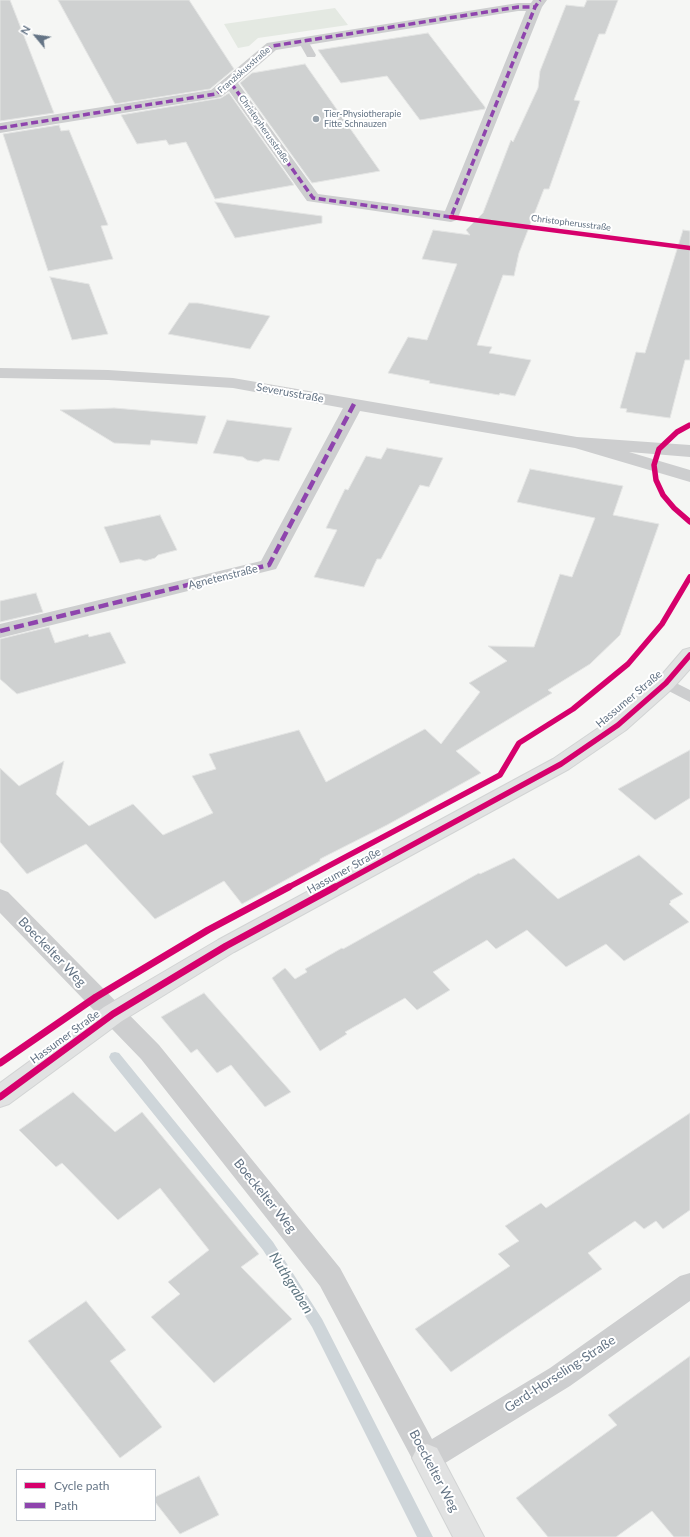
<!DOCTYPE html>
<html>
<head>
<meta charset="utf-8">
<style>
	body { margin:0 }
	#map { position:relative; width:690px; height:1537px; overflow:hidden; background:#f5f6f4; font-family:Lato,sans-serif }
	canvas { display:block }
	.legend { position:absolute; left:16px; top:1469px; width:140px; height:52px; box-sizing:border-box; background:#fff; border:1px solid #c1c7ce; margin:0; padding:5px 7px; list-style:none; font-size:12px; color:#647485 }
	.legend li { display:flex; align-items:center; gap:8px; height:20px }
	.legend b { width:20px; border:1px solid #c1c7ce }
	.north { position:absolute; left:16px; top:16px; width:40px; height:40px; -webkit-text-stroke:3px #fff; paint-order:stroke; rotate:299deg; font-size:11px; font-weight:700; line-height:16px; text-align:center; color:#647485 }
	.north::after { content:''; display:block; margin:auto; width:14px; height:18px; background:#647485; clip-path:polygon(50% 0,100% 100%,50% 72%,0 100%) }
</style>
</head>
<body>
<div id="map">
<canvas width="690" height="1537"></canvas>
<ul class="legend">
<li><b style="height:5px;background:#d6006c"></b>Cycle path</li>
<li><b style="height:5px;background:#8e44ad"></b>Path</li>
</ul>
<div class="north">N</div>
</div>
<script>
const ctx = document.querySelector('canvas').getContext('2d');
ctx.lineJoin = 'round';
function fill(path, color) {
  ctx.fillStyle = color;
  ctx.fill(path, 'evenodd');
}
function poly(rows) {
  const path = new Path2D();
  for (const r of rows) {
    path.moveTo(r[0], r[1]);
    for (let i = 2; i < r.length; i += 2) path.lineTo(r[i], r[i + 1]);
  }
  return path;
}
function trace(path, color, width, dash) {
  ctx.strokeStyle = color;
  ctx.lineWidth = width;
  ctx.lineCap = dash ? 'butt' : 'round';
  ctx.setLineDash(dash || []);
  ctx.stroke(path);
}
function drawText(font, color, halo, rows, align = 'center') {
  ctx.font = font + ' Lato,sans-serif';
  ctx.lineWidth = 4;
  ctx.setLineDash([]);
  ctx.textBaseline = 'middle';
  ctx.strokeStyle = halo;
  ctx.fillStyle = color;
  for (const [text, x, y, turn = 0] of rows) {
    ctx.save();
    ctx.translate(x, y);
    ctx.rotate((+turn || 0) * Math.PI / 180);
    ctx.textAlign = isNaN(turn) ? turn : align;
    if (halo) ctx.strokeText(text, 0, 0);
    ctx.fillText(text, 0, 0);
    ctx.restore();
  }
}
fill(poly([
	[335,8,348,25,258,38,249,46,238,48,224,24]
]), '#e4e9e2');
fill(poly([
	[115,1052,119,1053,273,1242,322,1319,433,1537,417,1537,312,1327,263,1250,111,1061,109,1057,111,1053,115,1052]
]), '#ced5d9');
const building = poly([
	[0,0,10,0,54,113,0,121,0,0],
	[58,0,189,0,234,69,210,89,115,104,58,0],
	[587,0,618,0,605,34,599,34,574,100,580,101,549,189,544,189,519,253,514,276,503,275,477,345,492,347,489,353,531,360,515,396,500,393,499,395,429,383,430,381,388,373,408,337,427,340,457,264,422,259,433,230,470,235,466,230,483,213,511,140,513,142,538,88,540,71,566,5,584,7,587,0],
	[428,33,485,107,485,109,420,120,387,76,341,83,318,50,428,33],
	[305,64,354,134,380,171,312,183,240,83,252,73,305,64],
	[229,93,294,185,215,199,186,142,169,145,166,140,137,144,121,115,221,98,229,93],
	[59,125,61,131,69,130,92,185,108,225,101,226,113,259,48,271,3,134,59,125],
	[215,202,322,216,322,223,235,238,215,202],
	[683,230,690,231,690,360,685,360,670,418,626,412,627,409,620,408,636,352,645,353,683,230],
	[50,277,89,284,108,334,72,340,50,277],
	[189,303,198,303,270,316,250,349,168,334,189,303],
	[114,408,126,409,206,416,197,444,151,440,150,445,114,443,60,410,114,408],
	[227,420,292,428,279,461,264,459,258,462,247,460,243,457,213,453,227,420],
	[387,448,443,458,429,487,420,485,381,559,377,559,364,587,314,577,337,530,326,528,345,489,348,490,366,456,381,459,387,448],
	[530,469,623,486,613,515,659,524,620,635,590,664,548,690,552,693,456,751,481,773,387,825,320,859,320,861,242,904,224,881,155,919,86,844,27,874,0,842,0,768,19,786,64,761,56,794,89,826,133,804,163,835,213,813,192,776,216,769,209,754,299,730,326,782,425,729,441,744,480,692,469,683,507,661,488,646,534,647,560,574,572,577,595,518,517,502,530,469],
	[160,515,177,550,158,555,155,558,145,561,139,559,120,563,104,527,160,515],
	[36,593,43,612,0,622,0,601,36,593],
	[49,627,55,643,88,634,89,637,110,632,126,663,17,694,0,679,0,639,49,627],
	[690,750,690,798,655,820,618,789,690,750],
	[639,855,683,894,670,901,671,902,669,904,689,922,624,961,606,944,566,967,527,930,496,949,487,940,433,972,450,990,417,1010,405,998,345,1032,347,1034,320,1051,272,978,285,968,295,979,307,972,305,969,342,948,343,949,479,873,480,874,514,858,558,899,639,855],
	[204,993,232,1025,291,1092,265,1107,231,1065,217,1073,197,1049,191,1053,161,1017,204,993],
	[73,1092,115,1132,142,1112,259,1254,241,1267,292,1319,214,1383,151,1317,180,1294,168,1282,209,1250,160,1188,118,1220,62,1163,56,1167,19,1130,73,1092],
	[690,1113,690,1210,663,1229,656,1221,644,1229,635,1221,588,1253,602,1269,451,1372,415,1329,510,1266,498,1254,519,1241,505,1226,541,1203,546,1208,690,1113],
	[86,1301,126,1350,110,1361,162,1427,120,1458,28,1341,86,1301],
	[690,1356,690,1537,674,1537,652,1511,616,1537,548,1537,516,1498,617,1425,608,1415,690,1356],
	[199,1476,219,1515,180,1534,155,1502,155,1497,199,1476]
]);
fill(building, '#cfd1d1');
trace(building, '#e4e5e4', 1);
const secondary = poly([
	[690,648,690,669,673,688,626,730,569,769,234,952,122,1021,9,1104,0,1107,0,1083,104,1007,218,940,553,759,610,720,659,678,683,650,690,648],
	[427,1444,437,1448,484,1537,453,1537,412,1458,417,1448,427,1444]
]);
trace(secondary, '#d2d4d4', 2);
fill(poly([
	[303,38,308,41,316,55,315,57,307,57,306,55,298,41,303,38],
	[666,678,690,690,690,702,661,687,658,683,661,679,666,678]
]), '#cdcecf');
fill(poly([
	[533,0,547,0,542,7,457,220,451,222,307,201,229,91,221,97,216,98,0,133,0,123,211,90,267,43,518,3,531,3,533,0],
	[518,11,526,11,445,211,318,194,238,83,276,50,518,11],
	[0,368,108,370,233,378,577,437,690,445,690,457,629,452,690,470,690,482,575,448,360,411,276,569,0,638,0,624,261,561,343,408,233,388,108,380,0,378,0,368],
	[0,889,8,892,159,1045,340,1268,432,1439,550,1368,680,1276,690,1273,690,1301,570,1386,437,1468,427,1472,417,1468,320,1286,141,1059,0,913,0,889]
]), '#cdcecf');
fill(secondary, '#e1e2e2');
trace(poly([
	[231,83,313,198,451,217,535,7,540,0],
	[0,128,216,94,272,46,518,7,535,7]
]), '#8e44ad', 3.5, [7, 3.5]);
trace(poly([
	[0,631,269,565,354,404]
]), '#8e44ad', 4.5, [10, 4.5]);
trace(poly([
	[451,217,690,248]
]), '#d6006c', 4.5);
trace(poly([
	[690,425,677,432,659,449,654,465,656,480,663,495,674,508,690,522],
	[287,888,500,775,519,743,573,709,628,664,662,624,690,577],
	[333,888,561,764,618,725,666,683,690,655]
]), '#d6006c', 5.5);
trace(poly([
	[0,1063,96,997,208,930,289,887],
	[0,1097,113,1014,226,946,335,887]
]), '#d6006c', 7);
for (const [x, y, r, color] of [
	[316,119,4,"#97a2ac"]
]) {
  const dot = new Path2D();
  dot.arc(x, y, r, 0, 2 * Math.PI);
  ctx.fillStyle = color;
  ctx.fill(dot);
  trace(dot, '#fff', 1.5);
}
drawText('9px', '#647485', '#fff', [
	["Franziskusstraße",244,70,-41],
	["Christopherusstraße",264,129,55],
	["Christopherusstraße",571,223,7]
]);
drawText('9px', '#647485', '#fff', [
	["Tier-Physiotherapie",324,114],
	["Fitte Schnauzen",324,124]
], 'left');
drawText('11px', '#647485', '#fff', [
	["Severusstraße",290,393,10],
	["Agnetenstraße",223,577,-14],
	["Hassumer Straße",629,699,-40],
	["Hassumer Straße",344,871,-29],
	["Hassumer Straße",65,1037,-36]
]);
drawText('13px', '#647485', '#fff', [
	["Boeckelter Weg",52,952,46],
	["Boeckelter Weg",265,1196,51],
	["Gerd-Horseling-Straße",560,1374,-33],
	["Boeckelter Weg",434,1471,62]
]);
drawText('italic 14px', '#607782', '#fff', [
	["Nuthgraben",291,1283,58]
]);
</script>
</body>
</html>
